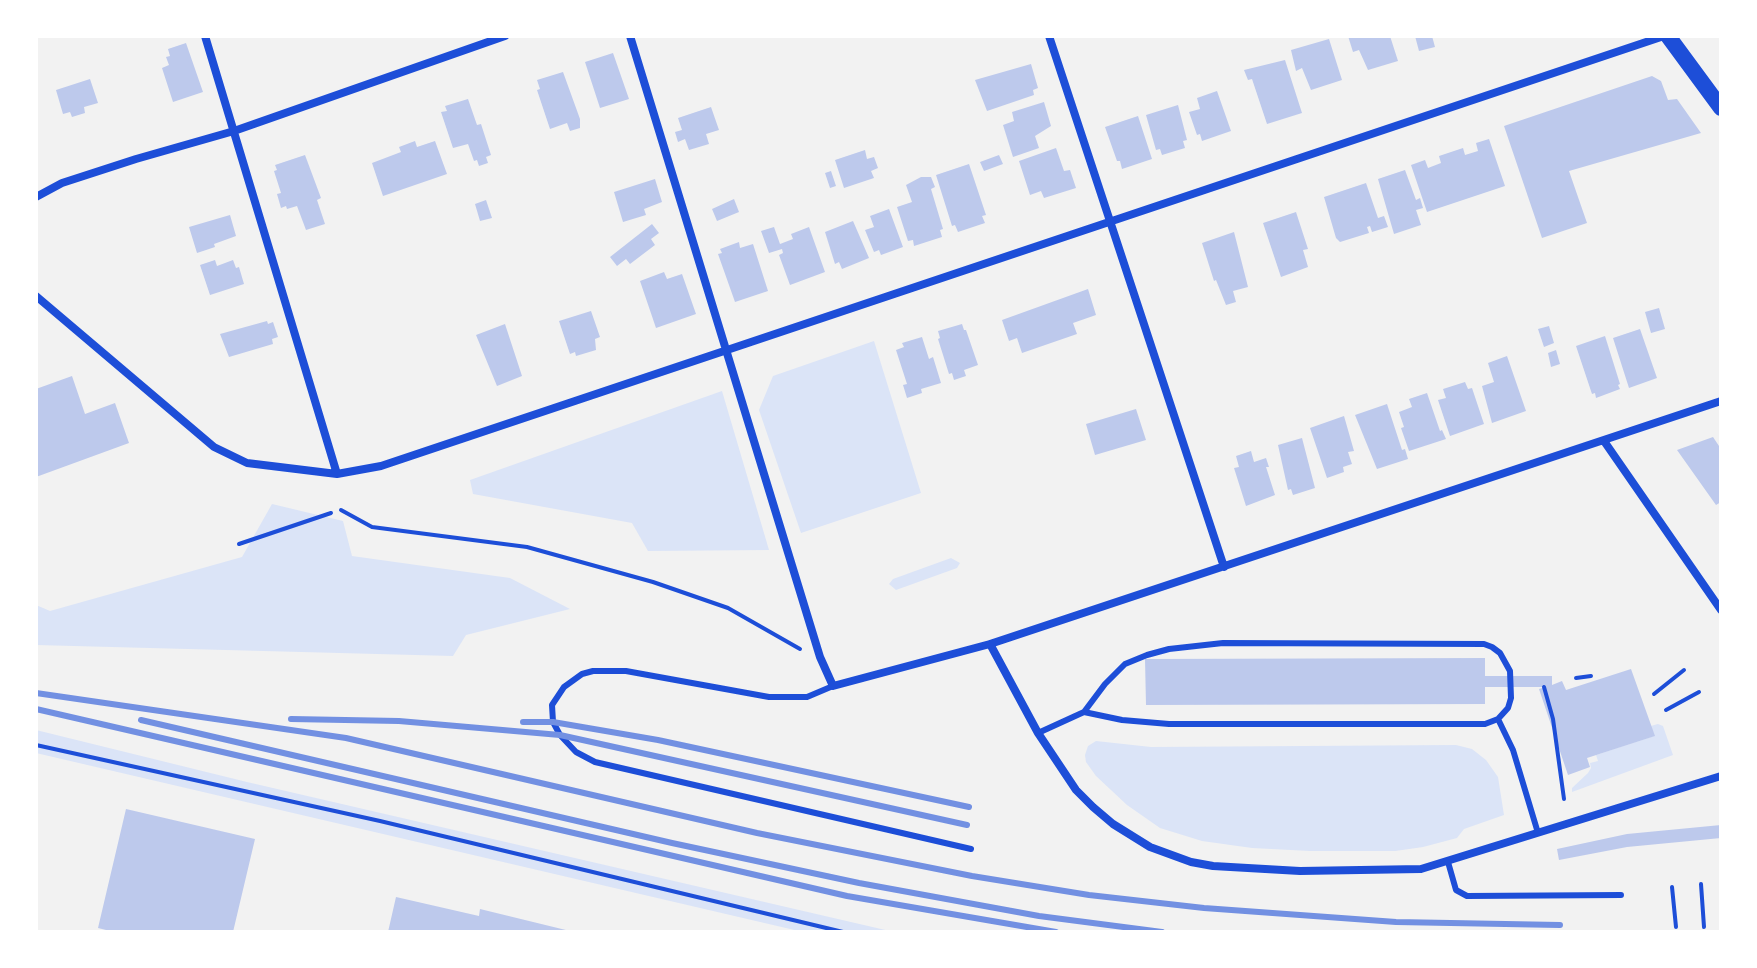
<!DOCTYPE html>
<html>
<head>
<meta charset="utf-8">
<style>
	body { margin:0 }
	#map { position:relative; width:1757px; height:968px; overflow:hidden; background:#f2f2f2; font-family:"Noto Sans",sans-serif }
	canvas { display:block }
	.frame { position:absolute; inset:0; border:38px solid #fff; pointer-events:none }
</style>
</head>
<body>
<div id="map">
<canvas width="1757" height="968"></canvas>
<div class="frame"></div>
</div>
<script>
const ctx = document.querySelector('canvas').getContext('2d');
ctx.lineJoin = 'round';
function fill(path, color) {
  ctx.fillStyle = color;
  ctx.fill(path, 'evenodd');
}
function poly(rows) {
  const path = new Path2D();
  for (const r of rows) {
    path.moveTo(r[0], r[1]);
    for (let i = 2; i < r.length; i += 2) path.lineTo(r[i], r[i + 1]);
  }
  return path;
}
function trace(path, color, width, dash) {
  ctx.strokeStyle = color;
  ctx.lineWidth = width;
  ctx.lineCap = dash ? 'butt' : 'round';
  ctx.setLineDash(dash || []);
  ctx.stroke(path);
}
fill(poly([
	[874,341,921,493,801,533,759,410,773,376],
	[722,391,769,550,648,551,632,523,473,494,470,480],
	[272,504,343,521,352,556,510,578,570,609,466,635,453,656,36,645,36,605,50,611,242,557],
	[951,558,960,563,957,568,896,590,889,584,893,579],
	[1658,724,1663,726,1673,755,1572,792,1572,788,1588,773,1591,768,1590,763,1598,761,1596,755,1654,736,1651,726],
	[36,730,247,782,894,932,803,932,36,753],
	[1096,741,1151,747,1456,745,1472,749,1486,760,1498,777,1504,815,1464,829,1457,838,1423,847,1395,851,1310,851,1252,848,1202,841,1160,828,1127,805,1096,776,1086,762,1085,755,1088,746]
]), '#dbe4f7');
fill(poly([
	[1348,36,1390,36,1398,61,1368,70,1359,50,1353,52],
	[1415,36,1432,36,1435,47,1419,51],
	[1329,39,1342,80,1311,90,1302,68,1296,71,1291,50],
	[186,43,203,92,173,102,162,68,169,65,166,57,170,56,168,49],
	[613,53,629,99,600,108,585,62],
	[1285,60,1302,113,1267,124,1252,79,1248,80,1244,70],
	[1031,64,1038,88,1033,90,1034,95,987,111,975,80],
	[563,72,580,119,580,128,570,131,567,123,550,129,537,90,540,89,537,80],
	[1652,76,1661,81,1668,100,1677,99,1701,133,1569,171,1587,223,1542,238,1504,126],
	[90,79,98,103,84,107,85,113,72,117,70,112,63,114,56,90],
	[1217,91,1231,131,1202,141,1200,134,1197,135,1189,112,1200,109,1197,98],
	[468,99,477,125,481,124,491,155,486,157,488,163,479,166,477,160,474,161,468,144,453,148,441,112,447,111,445,106],
	[1044,102,1051,126,1035,136,1039,148,1013,157,1003,125,1014,121,1012,112],
	[1178,105,1187,140,1183,141,1185,148,1162,155,1160,149,1156,150,1146,115],
	[711,107,719,130,706,134,709,144,689,150,685,139,678,142,675,132,682,130,678,118],
	[1138,116,1152,159,1122,169,1120,161,1117,161,1105,127],
	[1489,139,1505,186,1427,212,1411,165,1425,160,1428,168,1441,163,1439,156,1463,148,1465,155,1478,151,1476,143],
	[415,141,417,147,435,141,447,174,383,196,372,163,401,152,399,147],
	[1056,148,1064,171,1070,170,1076,188,1044,198,1041,191,1030,195,1019,161],
	[865,150,867,159,874,157,878,168,871,171,874,178,844,188,835,160],
	[305,155,321,198,317,200,325,224,306,230,297,206,287,209,286,206,281,208,277,194,281,193,274,171,277,170,275,165],
	[999,155,1003,164,984,171,980,162],
	[969,164,986,215,982,216,985,223,958,232,955,225,952,226,936,175],
	[1405,170,1416,200,1420,198,1423,208,1416,210,1421,225,1394,234,1378,179],
	[831,171,836,186,830,188,825,173],
	[921,177,931,177,935,187,931,189,943,229,940,230,942,237,914,246,913,240,908,241,897,207,912,202,906,185],
	[655,179,662,202,644,209,646,215,623,222,614,192],
	[1366,183,1378,218,1384,216,1388,227,1372,232,1370,226,1367,227,1369,233,1340,242,1336,238,1324,197],
	[734,199,739,212,717,221,712,209],
	[486,200,492,218,480,221,475,204],
	[889,209,903,247,881,255,879,250,874,252,865,230,874,227,870,216],
	[1296,212,1308,249,1303,250,1308,267,1281,277,1263,223],
	[230,215,236,236,214,244,215,247,197,253,189,227],
	[853,221,869,258,842,269,839,262,835,264,825,232],
	[652,224,659,233,651,239,655,245,630,264,626,259,617,266,610,257],
	[774,227,780,244,793,239,791,234,809,227,825,272,790,285,779,255,783,253,782,249,769,253,761,231],
	[1234,232,1248,287,1233,291,1236,302,1226,305,1216,280,1214,281,1202,243],
	[739,242,740,248,753,244,768,291,735,302,718,254,722,253,720,249],
	[215,260,217,266,233,260,236,268,239,267,244,284,210,295,200,265],
	[664,272,667,279,682,274,696,314,656,328,640,281],
	[1088,289,1096,315,1073,323,1077,334,1022,353,1017,338,1009,341,1002,320],
	[1659,308,1665,329,1651,333,1645,312],
	[591,311,600,337,595,339,596,350,576,356,575,352,570,354,559,321],
	[267,321,268,324,273,322,278,337,272,339,273,344,229,357,220,334],
	[505,324,522,376,497,386,476,335],
	[962,324,964,330,966,330,978,365,964,370,966,376,954,380,952,373,949,374,938,339,940,338,938,331],
	[1549,326,1554,343,1544,347,1538,329],
	[1640,329,1657,378,1629,388,1613,338],
	[1605,336,1620,384,1618,385,1620,389,1596,398,1595,393,1592,394,1576,346],
	[922,337,929,359,933,357,941,383,921,389,922,393,907,398,903,385,907,384,896,350,904,347,902,343],
	[1556,350,1560,364,1551,367,1548,353],
	[1507,356,1526,411,1492,423,1482,386,1494,382,1488,363],
	[72,376,85,414,115,403,129,443,36,477,36,389],
	[1465,382,1468,389,1472,388,1484,424,1450,436,1438,400,1446,398,1443,389],
	[1427,393,1440,431,1442,430,1446,439,1409,451,1401,428,1404,427,1399,412,1412,407,1409,399],
	[1387,404,1402,450,1405,449,1408,459,1377,469,1355,415],
	[1136,409,1146,440,1095,455,1086,424],
	[1344,416,1354,451,1348,452,1352,464,1343,467,1344,472,1327,478,1310,428],
	[1713,437,1721,449,1721,502,1716,505,1677,450],
	[1302,438,1315,488,1293,495,1291,489,1288,490,1278,445],
	[1251,451,1254,462,1266,458,1269,467,1266,467,1275,495,1246,506,1234,468,1239,467,1236,456],
	[1485,658,1485,676,1552,676,1552,685,1562,681,1566,690,1631,669,1655,736,1587,758,1590,767,1568,775,1539,689,1546,687,1485,687,1485,704,1146,705,1145,659],
	[126,809,255,839,233,932,114,932,98,928],
	[1721,825,1721,838,1627,847,1559,860,1557,849,1627,834],
	[396,897,479,916,480,909,574,932,388,932]
]), '#bdc9ec');
trace(poly([
	[341,510,372,527,527,547,653,582,728,608,800,649],
	[239,544,331,513],
	[1576,678,1591,676],
	[1544,687,1553,719,1564,799],
	[1654,694,1684,670],
	[1666,710,1699,692],
	[36,745,380,821,843,932],
	[1701,884,1704,927],
	[1672,887,1676,927]
]), '#1d4ed8', 4);
trace(poly([
	[833,686,807,697,769,697,626,671,593,671,582,674,564,687,552,705,553,722,560,735,576,752,595,762,971,849],
	[1498,719,1513,750,1538,833],
	[1038,733,1084,712,1105,684,1125,664,1147,655,1169,649,1223,643,1484,644,1492,647,1500,653,1510,671,1511,698,1508,708,1498,719,1485,724,1169,724,1122,720,1084,712],
	[1448,862,1456,890,1467,896,1621,895]
]), '#1d4ed8', 6);
trace(poly([
	[205,36,337,474],
	[630,36,820,657,833,686,990,644,1721,401],
	[1049,36,1224,567],
	[36,197,62,183,136,159,234,131,505,36],
	[36,296,214,447,247,463,337,474,381,466,1664,36],
	[1604,441,1721,610],
	[990,644,1038,733,1076,790,1093,807,1113,824,1150,847,1191,862,1213,866,1300,871,1421,869,1721,776]
]), '#1d4ed8', 8);
trace(poly([
	[1668,36,1721,108]
]), '#1d4ed8', 16);
trace(poly([
	[36,693,346,738,757,833,972,876,1089,895,1204,908,1396,922,1560,925],
	[36,709,847,896,1056,932],
	[291,719,399,721,560,735,967,825],
	[141,720,672,843,859,883,1039,916,1162,932],
	[523,722,553,722,658,740,969,807]
]), '#7290e2', 6);
</script>
</body>
</html>
